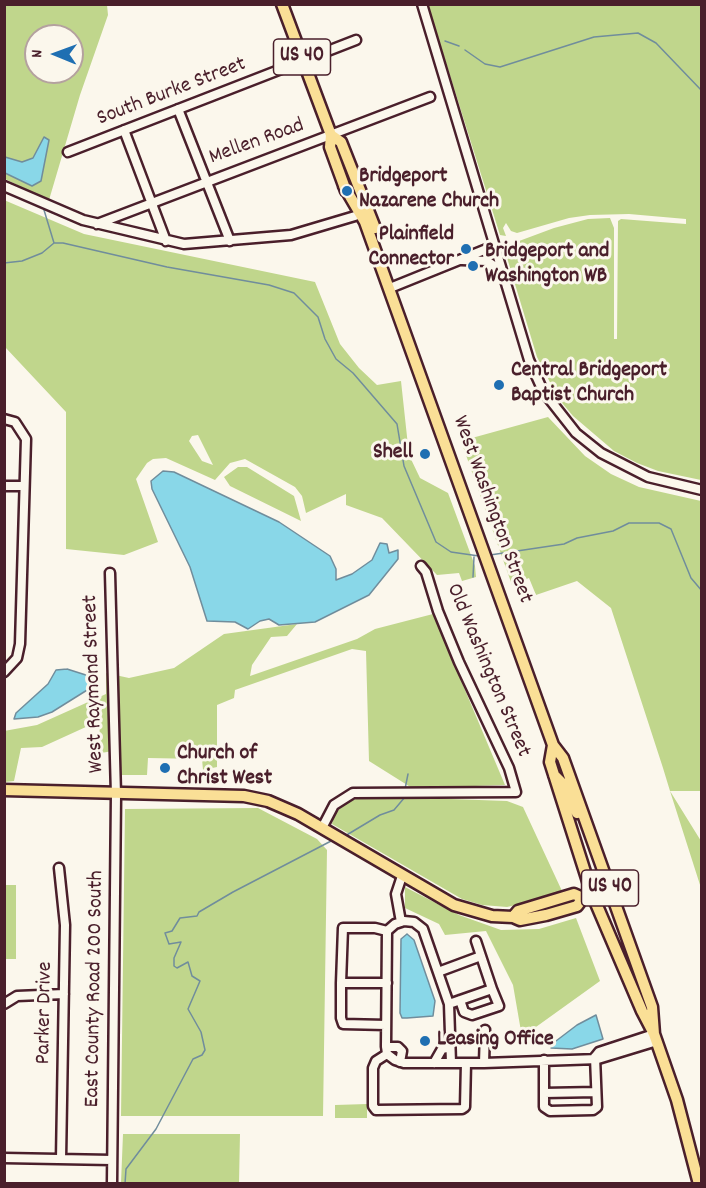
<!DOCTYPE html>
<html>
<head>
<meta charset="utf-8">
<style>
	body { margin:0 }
	#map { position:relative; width:706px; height:1188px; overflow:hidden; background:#fbf7ec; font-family:Dekko,sans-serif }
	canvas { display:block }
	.frame { position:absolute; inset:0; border:6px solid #4a1f2b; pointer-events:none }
	.north { position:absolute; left:24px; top:24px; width:60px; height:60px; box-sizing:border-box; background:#fbf7ec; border:2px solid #b4a19f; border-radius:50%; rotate:271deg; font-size:16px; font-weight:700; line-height:24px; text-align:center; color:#4a1f2b }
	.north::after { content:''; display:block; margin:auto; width:21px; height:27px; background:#1f6fb2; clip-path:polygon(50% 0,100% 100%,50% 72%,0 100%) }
</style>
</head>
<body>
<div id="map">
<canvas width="706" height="1188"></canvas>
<div class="frame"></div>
<div class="north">N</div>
</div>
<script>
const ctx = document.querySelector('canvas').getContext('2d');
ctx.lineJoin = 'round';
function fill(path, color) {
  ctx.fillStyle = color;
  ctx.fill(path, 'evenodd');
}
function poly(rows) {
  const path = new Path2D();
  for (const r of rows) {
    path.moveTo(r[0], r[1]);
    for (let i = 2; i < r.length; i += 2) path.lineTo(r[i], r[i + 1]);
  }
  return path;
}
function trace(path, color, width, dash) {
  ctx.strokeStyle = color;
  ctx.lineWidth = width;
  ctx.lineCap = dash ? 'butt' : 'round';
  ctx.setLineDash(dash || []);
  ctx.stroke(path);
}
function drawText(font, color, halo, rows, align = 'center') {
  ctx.font = font + ' Dekko,sans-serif';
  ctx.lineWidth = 6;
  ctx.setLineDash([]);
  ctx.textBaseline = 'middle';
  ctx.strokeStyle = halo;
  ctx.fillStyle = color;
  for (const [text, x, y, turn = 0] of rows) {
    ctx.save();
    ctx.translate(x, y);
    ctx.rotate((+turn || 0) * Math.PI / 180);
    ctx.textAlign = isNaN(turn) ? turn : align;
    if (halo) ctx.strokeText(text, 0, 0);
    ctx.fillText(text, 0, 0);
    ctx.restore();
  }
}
fill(poly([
	[5,5,107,5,108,15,80,95,49,200,5,179],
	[36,36,72,36,72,72,36,72],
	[428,5,701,5,701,480,658,471,637,463,614,451,573,416,558,398,537,357,505,251,511,244,554,228,588,219,610,218,614,228,614,339,617,339,618,221,621,219,686,224,686,219,629,214,590,215,569,218,517,233,511,231,506,223,503,228,506,236,500,235],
	[4,200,84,234,315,282,340,344,359,368,377,385,401,381,409,455,420,478,448,493,475,566,476,577,462,581,459,573,437,575,382,518,346,505,346,494,306,513,302,496,295,487,245,459,230,463,215,480,166,458,153,459,147,463,136,479,158,542,124,555,66,549,66,412,5,347],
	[198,435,213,465,202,461,189,441,192,436],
	[548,417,585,456,611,474,639,487,701,501,701,791,670,791,701,841,701,888,670,791,663,768,611,608,577,581,536,595,529,578,512,585,461,441],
	[238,467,247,467,294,496,301,521,230,486,224,477],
	[433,614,505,785,412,788,369,761,366,651,352,649,235,690,234,698,217,705,217,767,203,770,202,759,148,758,147,775,120,775,119,750,101,753,99,721,42,747,21,748,14,781,5,782,4,731,37,725,106,694,106,673,129,678,174,668,224,634,297,624,287,636,271,637,252,665,250,676,357,639,375,629],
	[366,796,507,801,523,807,562,891,533,901,507,907,482,905,462,899,332,824,334,815,346,802],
	[258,808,317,839,327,850,323,1116,121,1116,125,809],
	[5,885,16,885,16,959,5,959],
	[405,887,459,915,501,930,539,929,576,918,600,981,522,1037,513,985,486,931,445,935,439,924,405,908],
	[367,1104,367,1118,335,1118,335,1105],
	[123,1134,240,1134,239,1183,121,1183]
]), '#c0d68c');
const water = poly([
	[44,137,49,140,41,181,32,186,5,173,5,157,22,162,33,158,44,137],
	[163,471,174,472,279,522,330,556,336,569,336,580,352,574,372,560,380,543,387,544,389,553,398,550,398,559,369,595,315,622,279,625,269,619,260,621,248,629,235,622,207,621,190,567,152,489,151,481,163,471],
	[67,669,89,676,92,687,52,712,38,717,14,719,16,713,48,684,56,670,67,669],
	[407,934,414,940,435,1001,433,1016,407,1018,402,1018,400,1013,401,939,407,934],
	[596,1015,603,1039,572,1049,551,1048,552,1044,577,1025,596,1015]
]);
fill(water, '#89d7e8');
trace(water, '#708d9c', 1.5);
trace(poly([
	[445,41,459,46],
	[465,50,485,64,500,67,594,37,638,33,656,43,702,91],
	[44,210,54,243],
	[4,263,22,261,42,253,54,243,63,243,167,267,269,285,294,293,318,317,325,339,336,359,353,373,397,424,404,466,436,542,451,552,479,556],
	[490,555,564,544,577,538,613,531,629,523,659,523,671,529,691,578,702,591],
	[473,577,474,557],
	[405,789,408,774],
	[345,836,380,815,394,810,405,797],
	[125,1184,126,1169,156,1129,193,1059,202,1055,205,1050,201,1032,188,1009,200,981,192,976,188,962,177,968,174,966,174,958,181,942,169,944,165,933,172,931,180,918,197,916,199,912,233,892,333,840]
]), '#708d9c', 1.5);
const minor = poly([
	[422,4,529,360,543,391,576,433,601,453,648,477,702,490],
	[178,109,230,241],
	[124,130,166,241],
	[68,152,356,40],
	[4,186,83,220,184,244,291,235,355,216],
	[97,224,430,97],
	[462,260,487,261,500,270],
	[390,288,494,246],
	[4,419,15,422,26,439,20,644,17,658,4,672],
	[4,486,24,486],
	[110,573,116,795,112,1184],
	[322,828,334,805,353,793,516,792,509,768,459,662,438,611,426,572,421,566],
	[59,868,65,925,61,1159],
	[401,922,396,894,402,876],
	[438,972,481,956],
	[341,983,387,983],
	[460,1000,464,1012,472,1015,499,1006,492,989],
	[4,1004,17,996,64,994],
	[449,1004,492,989,476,941],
	[386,1025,343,1024,341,1018,341,983,343,928,375,928,387,931],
	[386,1047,398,1047,402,1051,400,1062],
	[387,1054,376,1061,373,1068,373,1106,376,1110,462,1109,465,1107,466,1063],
	[595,1057,599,1052,654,1034],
	[544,1060,544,1107,550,1111,593,1110,597,1107,595,1057],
	[434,1063,442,1049,450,1047],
	[451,1063,449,1004,423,929,414,922,404,921,395,924,387,931,386,1046,387,1054,395,1060,404,1063,484,1063,598,1059,657,1041],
	[484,1063,485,1030],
	[544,1093,596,1092],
	[4,1158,112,1160]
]);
const major = poly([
	[282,4,331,135,330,147,346,191],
	[331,135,341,142,375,228],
	[344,186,365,222,553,745,563,758,652,1007,654,1034],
	[553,745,550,762,592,894,642,1011,654,1034,677,1100,699,1184],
	[554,775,563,784,577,813],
	[4,790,244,796,268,801,298,814,454,905,492,916,513,917,520,920,546,915,577,906,583,898,611,889,607,885],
	[513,917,518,911,574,894,583,898]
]);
trace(minor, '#4a1f2b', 13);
trace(major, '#4a1f2b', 15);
trace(minor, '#fbf7ec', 8);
trace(major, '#fadf96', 10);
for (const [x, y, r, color] of [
	[347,191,6,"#1f6fb2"],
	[466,249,6,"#1f6fb2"],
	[473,266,6,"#1f6fb2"],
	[499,385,6,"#1f6fb2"],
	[425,454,6,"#1f6fb2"],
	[165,768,6,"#1f6fb2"],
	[425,1041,6,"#1f6fb2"]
]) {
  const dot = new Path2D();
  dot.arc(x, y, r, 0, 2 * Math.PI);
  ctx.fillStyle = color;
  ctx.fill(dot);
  trace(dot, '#fbf7ec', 2);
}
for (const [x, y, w] of [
	[302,57,57],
	[610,888,57]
]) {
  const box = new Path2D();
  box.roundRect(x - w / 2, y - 18, w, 36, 4.5);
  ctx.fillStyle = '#fbf7ec';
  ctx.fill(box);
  trace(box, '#4a1f2b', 1.5);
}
drawText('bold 21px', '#4a1f2b', null, [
	["US 40",302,57],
	["US 40",610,888]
]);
drawText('22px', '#4a1f2b', '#fbf7ec', [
	["South Burke Street",172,93,-21],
	["Mellen Road",257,143,-20],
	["West Washington Street",491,510,70],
	["Old Washington Street",487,671,67],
	["West Raymond Street",95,684,-92],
	["East County Road 200 South",96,989,-89],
	["Parker Drive",46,1013,-89]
]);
drawText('bold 22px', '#4a1f2b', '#fbf7ec', [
	["Bridgeport",359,178],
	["Nazarene Church",359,203],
	["Plainfield",454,236,"right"],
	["Connector",454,261,"right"],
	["Bridgeport and",485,253],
	["Washington WB",485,278],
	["Central Bridgeport",511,372],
	["Baptist Church",511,397],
	["Shell",413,454,"right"],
	["Church of",177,755],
	["Christ West",177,780],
	["Leasing Office",437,1041]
], 'left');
</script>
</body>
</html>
